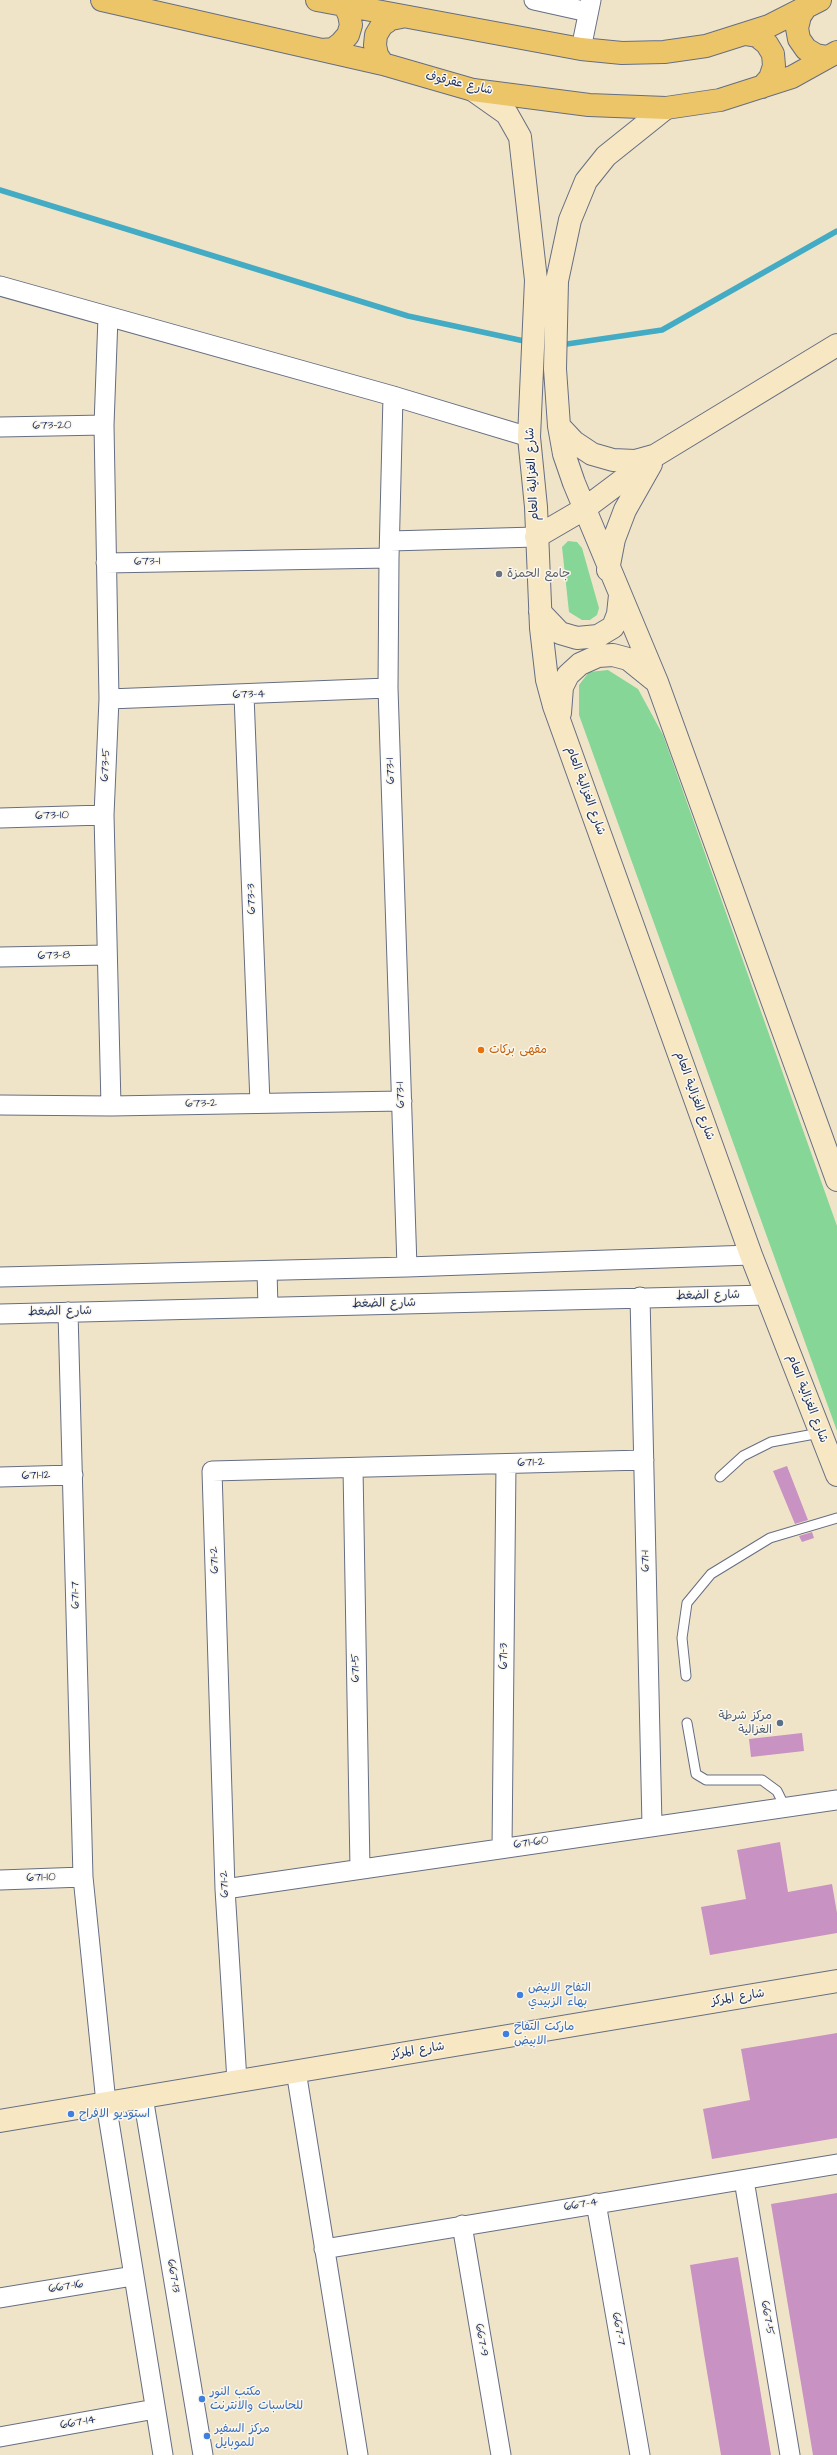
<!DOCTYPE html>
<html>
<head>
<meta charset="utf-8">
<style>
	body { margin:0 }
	canvas { display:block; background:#f0e4c8 }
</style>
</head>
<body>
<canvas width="837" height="2455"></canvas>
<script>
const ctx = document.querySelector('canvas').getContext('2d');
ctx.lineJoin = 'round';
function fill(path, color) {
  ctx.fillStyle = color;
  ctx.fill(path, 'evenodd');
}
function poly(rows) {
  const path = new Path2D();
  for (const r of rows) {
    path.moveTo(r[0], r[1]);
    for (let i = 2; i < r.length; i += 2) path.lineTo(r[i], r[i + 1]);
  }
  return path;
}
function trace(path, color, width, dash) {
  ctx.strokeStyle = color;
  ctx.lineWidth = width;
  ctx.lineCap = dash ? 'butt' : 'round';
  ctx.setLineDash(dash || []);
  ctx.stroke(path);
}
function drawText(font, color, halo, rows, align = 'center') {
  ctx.font = font + ' "Architects Daughter","Playpen Sans Arabic",sans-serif';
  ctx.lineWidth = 3;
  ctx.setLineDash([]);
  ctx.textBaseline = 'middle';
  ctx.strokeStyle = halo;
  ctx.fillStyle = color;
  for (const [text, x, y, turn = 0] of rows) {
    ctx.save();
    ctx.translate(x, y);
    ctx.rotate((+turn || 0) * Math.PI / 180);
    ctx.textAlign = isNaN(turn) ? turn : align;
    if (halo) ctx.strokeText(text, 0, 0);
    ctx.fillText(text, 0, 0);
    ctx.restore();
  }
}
fill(poly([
	[568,541,577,542,582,548,599,608,597,615,590,620,582,620,569,612,562,547],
	[608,670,638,689,663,735,837,1226,837,1431,579,715,579,685,589,672]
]), '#85d697');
trace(poly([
	[0,190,408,316,524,341],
	[567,344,662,330,837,231]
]), '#43abc3', 5.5);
fill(poly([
	[787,1466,808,1520,795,1524,773,1471],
	[812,1532,814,1538,802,1542,799,1536],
	[802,1733,804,1751,751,1757,749,1739],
	[780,1842,788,1892,832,1884,837,1913,837,1933,710,1955,701,1907,746,1899,737,1850],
	[837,2033,837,2138,712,2159,703,2109,750,2100,741,2049],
	[837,2193,837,2455,813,2455,771,2204],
	[738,2257,771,2455,721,2455,704,2354,690,2265]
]), '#c892c2');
const lane = poly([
	[720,1477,743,1456,771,1442,820,1433],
	[686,1676,682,1638,687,1603,711,1574,770,1538,837,1518],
	[687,1723,696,1774,706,1780,762,1780,777,1791,785,1807]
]);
const street = poly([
	[534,0,588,12],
	[581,49,591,0],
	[0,286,393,396,529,437],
	[108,317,104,425,109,699,104,815,111,1106],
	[0,427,104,425],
	[390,541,536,537],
	[389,558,393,396],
	[106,563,389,558,388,688,407,1267],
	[244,695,260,1103],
	[109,699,388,688],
	[0,818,104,815],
	[0,957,107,955],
	[0,1105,111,1106,402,1101],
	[267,1271,268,1307],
	[0,1277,407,1267,751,1255],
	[640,1297,652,1825],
	[68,1312,83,1877,106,2103,163,2455],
	[0,1314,767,1295],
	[353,1468,360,1869],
	[0,1477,73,1475],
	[502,1848,506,1464],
	[0,1880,83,1877],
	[225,1889,837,1800],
	[296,2071,358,2455],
	[237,2081,225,1889,212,1471,644,1460],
	[143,2097,203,2455],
	[744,2180,790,2455],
	[596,2203,640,2455],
	[462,2225,501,2455],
	[324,2249,837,2164],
	[0,2298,133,2276],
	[0,2437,155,2409]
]);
const secondary = poly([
	[473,90,507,114,520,137,536,280,529,437,536,507,541,628,547,680,554,706,751,1255,837,1475],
	[666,108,606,156,586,181,570,220,557,281,555,369,559,426,564,454,574,483,657,682,837,1180],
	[559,426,574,442,592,454,613,460,635,461,653,456],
	[536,537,584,509,656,455,837,345],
	[608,570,614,539,625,510,651,464],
	[540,612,560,633,577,638,598,636,613,627,618,614,620,595],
	[560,713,562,687,568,675,580,664,598,656,613,655,628,659,654,680],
	[0,2121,837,1981]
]);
const primary = poly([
	[102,0,383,64,473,90,589,105,666,108,720,100,792,77,837,52],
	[317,0,581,49,622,53,664,52,706,46,769,26,820,0],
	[806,7,800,16,797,28,799,39,806,49,816,55,827,57],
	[745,34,757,36,767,44,773,54,774,66,770,78,762,87],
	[322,50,333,49,341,43,348,35,351,25,349,15,345,6],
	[383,64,377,55,375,45,376,35,382,25,391,19,401,17]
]);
trace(lane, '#666e83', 11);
trace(street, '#666e83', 21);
trace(secondary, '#666e83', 24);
trace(primary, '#666e83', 24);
trace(lane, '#fff', 9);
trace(street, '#fff', 19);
trace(secondary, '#f7e8c3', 22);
trace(primary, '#ecc569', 22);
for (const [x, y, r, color] of [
	[499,574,4,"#6b7280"],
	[481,1050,4,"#e8710a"],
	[780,1723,4,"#5c6f8a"],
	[520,1995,4,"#3f7fe0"],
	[506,2034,4,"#3f7fe0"],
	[71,2114,4,"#3f7fe0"],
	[202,2399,4,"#3f7fe0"],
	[207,2436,4,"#3f7fe0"]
]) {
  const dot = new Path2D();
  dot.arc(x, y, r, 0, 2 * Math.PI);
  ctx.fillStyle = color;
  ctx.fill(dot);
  trace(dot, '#fbf7ec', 1.5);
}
drawText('12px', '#1b2f5e', '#fbf7ec', [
	["شارع عقرقوف",459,84,13],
	["673-20",52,426,-1],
	["شارع الغزالية العام",533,474,-93],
	["673-1",147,562,-1],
	["673-4",249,695,-2],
	["673-5",106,765,-87],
	["673-1",391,771,-92],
	["شارع الغزالية العام",585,791,70],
	["673-10",52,816,-2],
	["673-3",252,899,-92],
	["673-8",54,956,-2],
	["673-1",401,1095,-92],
	["شارع الغزالية العام",694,1096,70],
	["673-2",201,1104,-1],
	["شارع الضغط",708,1296,-1],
	["شارع الضغط",384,1304,-1],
	["شارع الضغط",60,1312,-1],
	["شارع الغزالية العام",807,1399,69],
	["671-2",531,1463,-2],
	["671-12",36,1476,-2],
	["671-2",215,1560,-92],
	["671-1",646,1561,-91],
	["671-7",76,1595,-91],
	["671-3",504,1656,-90],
	["671-5",356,1668,-91],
	["671-60",531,1843,-8],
	["671-10",41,1878,-2],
	["671-2",225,1884,-92],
	["شارع المركز",738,1998,-9],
	["شارع المركز",418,2051,-9],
	["667-4",581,2205,-9],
	["667-13",173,2276,81],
	["667-16",66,2287,-9],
	["667-5",767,2318,80],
	["667-7",618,2329,80],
	["667-9",481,2340,80],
	["667-14",78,2423,-10]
]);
drawText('12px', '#5b616d', '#fbf7ec', [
	["جامع الحمزة",507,574]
], 'left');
drawText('12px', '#c56008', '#fbf7ec', [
	["مقهى بركات",489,1050]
], 'left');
drawText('12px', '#4e5e75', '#fbf7ec', [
	["مركز شرطة",772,1716],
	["الغزالية",772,1730]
], 'right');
drawText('12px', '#366cbe', '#fbf7ec', [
	["التفاح الابيض",528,1988],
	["بهاء الزبيدي",528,2002],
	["ماركت التفاح",514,2027],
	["الابيض",514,2041],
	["استوديو الافراح",79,2114],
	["مكتب النور",210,2392],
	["للحاسبات والانترنت",210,2406],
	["مركز السفير",215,2429],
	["للموبايل",215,2443]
], 'left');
</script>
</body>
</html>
